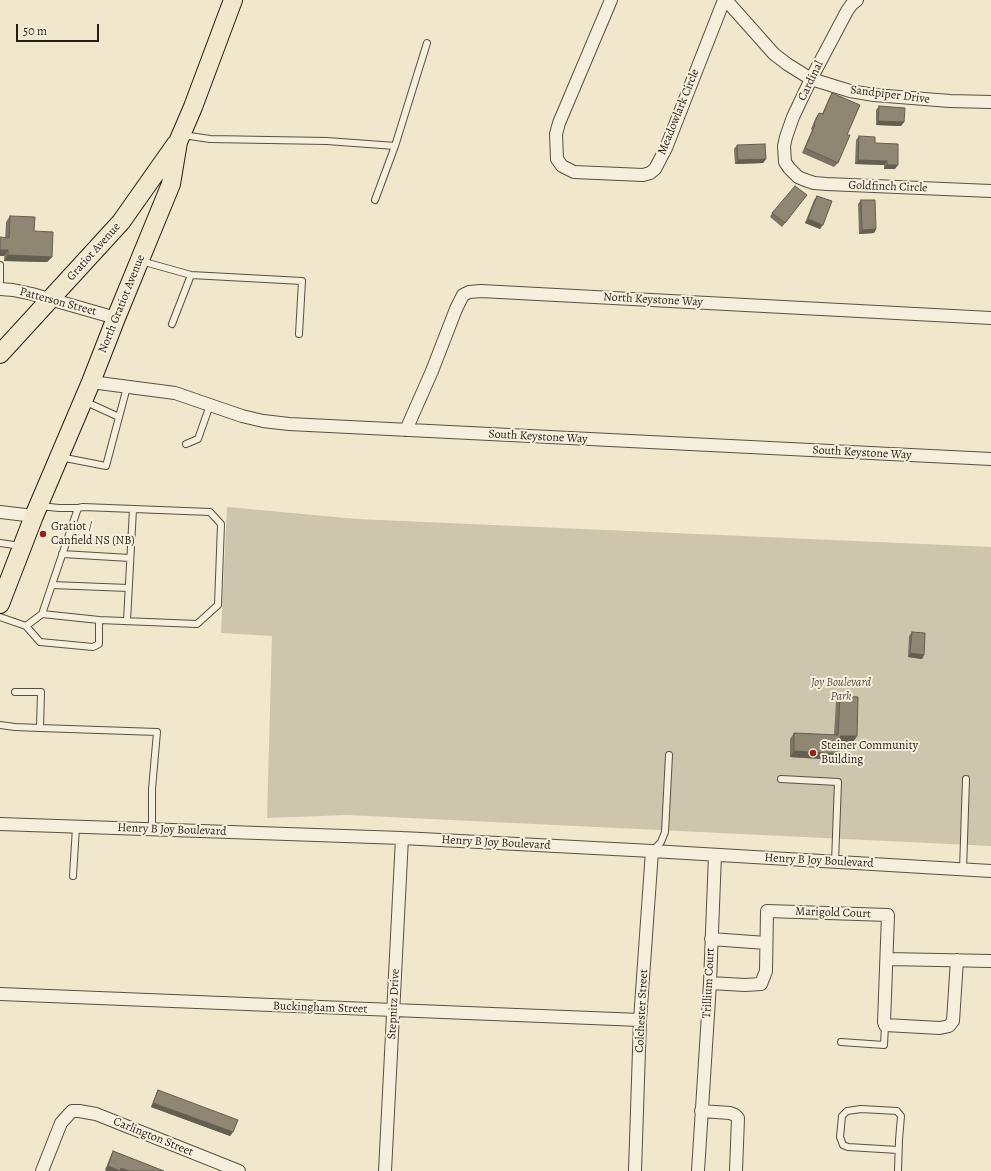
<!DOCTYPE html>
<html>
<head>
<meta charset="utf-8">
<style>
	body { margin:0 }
	#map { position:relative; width:991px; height:1171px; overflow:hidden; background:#f1e7cc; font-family:Alegreya,serif }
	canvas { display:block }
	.scale { position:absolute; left:16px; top:24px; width:83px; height:18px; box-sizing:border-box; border:2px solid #251e15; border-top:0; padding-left:5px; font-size:12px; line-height:14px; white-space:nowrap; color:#251e15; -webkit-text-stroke:3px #f6efde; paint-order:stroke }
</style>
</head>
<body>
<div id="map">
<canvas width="991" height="1171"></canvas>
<div class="scale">50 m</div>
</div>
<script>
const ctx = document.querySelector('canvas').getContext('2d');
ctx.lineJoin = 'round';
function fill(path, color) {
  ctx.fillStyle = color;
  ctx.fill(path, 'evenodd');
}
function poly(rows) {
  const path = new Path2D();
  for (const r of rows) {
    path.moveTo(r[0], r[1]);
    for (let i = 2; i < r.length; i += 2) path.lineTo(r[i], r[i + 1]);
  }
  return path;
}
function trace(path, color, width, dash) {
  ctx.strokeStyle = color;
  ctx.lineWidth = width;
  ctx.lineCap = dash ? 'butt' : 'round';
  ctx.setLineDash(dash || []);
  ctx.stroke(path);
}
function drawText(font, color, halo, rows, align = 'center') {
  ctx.font = font + ' Alegreya,serif';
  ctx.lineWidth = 4;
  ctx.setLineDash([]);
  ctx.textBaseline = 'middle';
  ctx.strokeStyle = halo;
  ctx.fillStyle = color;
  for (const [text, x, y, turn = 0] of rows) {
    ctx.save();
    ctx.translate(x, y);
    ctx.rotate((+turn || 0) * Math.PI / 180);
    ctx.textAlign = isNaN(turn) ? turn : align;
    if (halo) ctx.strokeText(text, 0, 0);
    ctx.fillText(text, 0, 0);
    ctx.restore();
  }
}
fill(poly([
	[227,507,357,519,991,547,991,846,347,815,267,818,272,636,221,633]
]), '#cec5ad');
const lane = poly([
	[183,135,210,139,327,141,395,146,427,43],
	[375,200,395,146],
	[141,261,191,275,302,281,299,334],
	[0,265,0,282],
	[172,324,191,275],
	[84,401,119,417],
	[186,444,198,439,210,405],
	[60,457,106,466,127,387],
	[40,506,59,508,78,508,83,507,210,512,221,524,218,605,197,624,99,620,42,614],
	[0,543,21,546],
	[62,554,130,558],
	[52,585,128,588],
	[0,617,26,626,40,642,93,647,99,644,99,620],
	[127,621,133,509],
	[26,626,42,614,78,508],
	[0,725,15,727,40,728,41,692,15,692],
	[40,728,157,732,152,789,152,830],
	[781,779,838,782,835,862],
	[653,850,661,842,665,832,669,755],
	[963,870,966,779],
	[73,876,76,827],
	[841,1042,884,1045,885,1025],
	[898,1171,899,1140,901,1116,897,1111,861,1109,847,1111,842,1116,840,1137,843,1145,848,1147,898,1150]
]);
const street = poly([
	[611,0,559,123,556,134,557,159,562,166,574,172,643,175,650,173,655,169,666,148,724,0],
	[726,0,774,54,787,64,811,79,850,91,874,95,950,101,991,102],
	[857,0,852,4,847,11,811,79,793,117,786,137,784,146,785,162,789,168,798,177,805,180,814,183,827,184,991,191],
	[0,289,13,290,32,294,116,318],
	[91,382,175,393,242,416,263,421,289,424,991,459],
	[406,430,432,371,456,309,463,295,469,292,481,291,991,318],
	[0,512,34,516],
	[0,824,402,838,652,851,991,871],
	[711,939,766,943],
	[887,959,991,961],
	[710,983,745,985,761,984,766,971,767,911,888,915,884,1022,885,1025,940,1028,949,1026,953,1021,957,960],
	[0,994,640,1020],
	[701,1111,730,1113,735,1115,738,1118,736,1171],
	[42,1171,61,1123,72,1111,79,1111,96,1114,239,1171],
	[385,1171,402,838],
	[635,1171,640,1020,652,851],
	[698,1171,710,983,715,855]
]);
const primary = poly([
	[0,354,121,222,176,144],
	[0,604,34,516,91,382,116,318,171,184,178,142,193,107,233,0]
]);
trace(lane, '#585043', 8);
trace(street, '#585043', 14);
trace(primary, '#251e15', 20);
trace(lane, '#f6efde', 6);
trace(street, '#f6efde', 12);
trace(primary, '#f1e7cc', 18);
fill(poly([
	[832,93,847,135,838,163,834,167,802,153,812,130,811,129,816,117,819,113,822,114,829,98],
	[879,106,904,122,901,126,876,125,876,110],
	[859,136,875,143,895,169,884,169,884,165,855,164,856,140],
	[737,145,766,159,763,163,735,164,734,149],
	[807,195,782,227,770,217,772,213],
	[817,196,820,229,805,223,814,200],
	[861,200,876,229,874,233,859,234,858,204],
	[10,216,34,231,52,257,47,262,4,261,6,222],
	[912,632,924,655,922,659,908,657,909,636],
	[840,696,857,736,853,742,840,742,840,754,836,760,790,757,790,739,794,733,834,735,836,702],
	[158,1090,233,1132,230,1136,151,1107,156,1094],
	[113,1151,164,1171,107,1171,105,1170,111,1155]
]), '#7b7464');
fill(poly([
	[878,121,904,122,901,126,876,125],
	[766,159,763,163,735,164,738,160],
	[858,160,887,161,884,165,855,164],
	[887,165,898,165,895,169,884,169],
	[808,219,823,225,820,229,805,223],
	[876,229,874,233,859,234,862,230],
	[0,250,8,250,4,256,0,256],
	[8,255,52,257,47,262,4,261],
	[910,653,924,655,922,659,908,657],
	[840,736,857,736,853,742,836,742],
	[794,751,840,754,836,760,790,757],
	[153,1103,233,1132,230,1136,151,1107],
	[108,1166,121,1168,129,1171,107,1171,105,1170]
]), '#645e51');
const building = poly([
	[832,93,860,105,847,135,850,135,838,163,805,148,815,125,814,124,819,113,823,114,832,93],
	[879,106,905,108,904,122,878,121,879,106],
	[859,136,875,137,875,143,898,144,898,165,887,165,887,161,858,160,859,136],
	[765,144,766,159,738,160,737,145,765,144],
	[795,186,807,195,785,223,772,213,795,186],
	[817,196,832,201,823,225,808,219,817,196],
	[861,200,875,200,876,229,862,230,861,200],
	[10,216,35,217,34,231,53,232,52,257,8,255,8,250,0,250,0,237,9,238,10,216],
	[912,632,925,633,924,655,910,653,912,632],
	[840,696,858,697,857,736,840,736,840,754,794,751,794,733,838,735,840,696],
	[158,1090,238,1120,233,1132,153,1103,158,1090],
	[113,1151,164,1171,129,1171,121,1168,120,1171,108,1166,113,1151]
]);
fill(building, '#8f8774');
trace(building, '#645e51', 1);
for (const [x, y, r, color] of [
	[43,534,4,"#8f2418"],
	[813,753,4,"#8f2418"]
]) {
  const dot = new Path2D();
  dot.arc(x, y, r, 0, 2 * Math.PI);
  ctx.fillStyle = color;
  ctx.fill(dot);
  trace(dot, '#f6efde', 1.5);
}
drawText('12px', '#251e15', '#f6efde', [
	["Cardinal",811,81,-64],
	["Sandpiper Drive",890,95,7],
	["Meadowlark Circle",679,112,-68],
	["Goldfinch Circle",888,187,2],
	["Gratiot Avenue",94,252,-48],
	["North Keystone Way",653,300,3],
	["Patterson Street",58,302,15],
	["North Gratiot Avenue",122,304,-68],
	["South Keystone Way",538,437,3],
	["South Keystone Way",862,453,3],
	["Henry B Joy Boulevard",172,830,2],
	["Henry B Joy Boulevard",496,843,3],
	["Henry B Joy Boulevard",819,861,3],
	["Marigold Court",833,913,2],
	["Trillium Court",709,983,-87],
	["Stepnitz Drive",394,1004,-87],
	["Buckingham Street",320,1008,2],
	["Colchester Street",642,1011,-87],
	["Carlington Street",153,1137,22]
]);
drawText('12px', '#251e15', '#f6efde', [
	["Gratiot /",51,527],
	["Canfield NS (NB)",51,541],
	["Steiner Community",821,746],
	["Building",821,760]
], 'left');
drawText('italic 12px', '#585043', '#f6efde', [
	["Joy Boulevard",841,683],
	["Park",841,697]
]);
</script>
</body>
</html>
